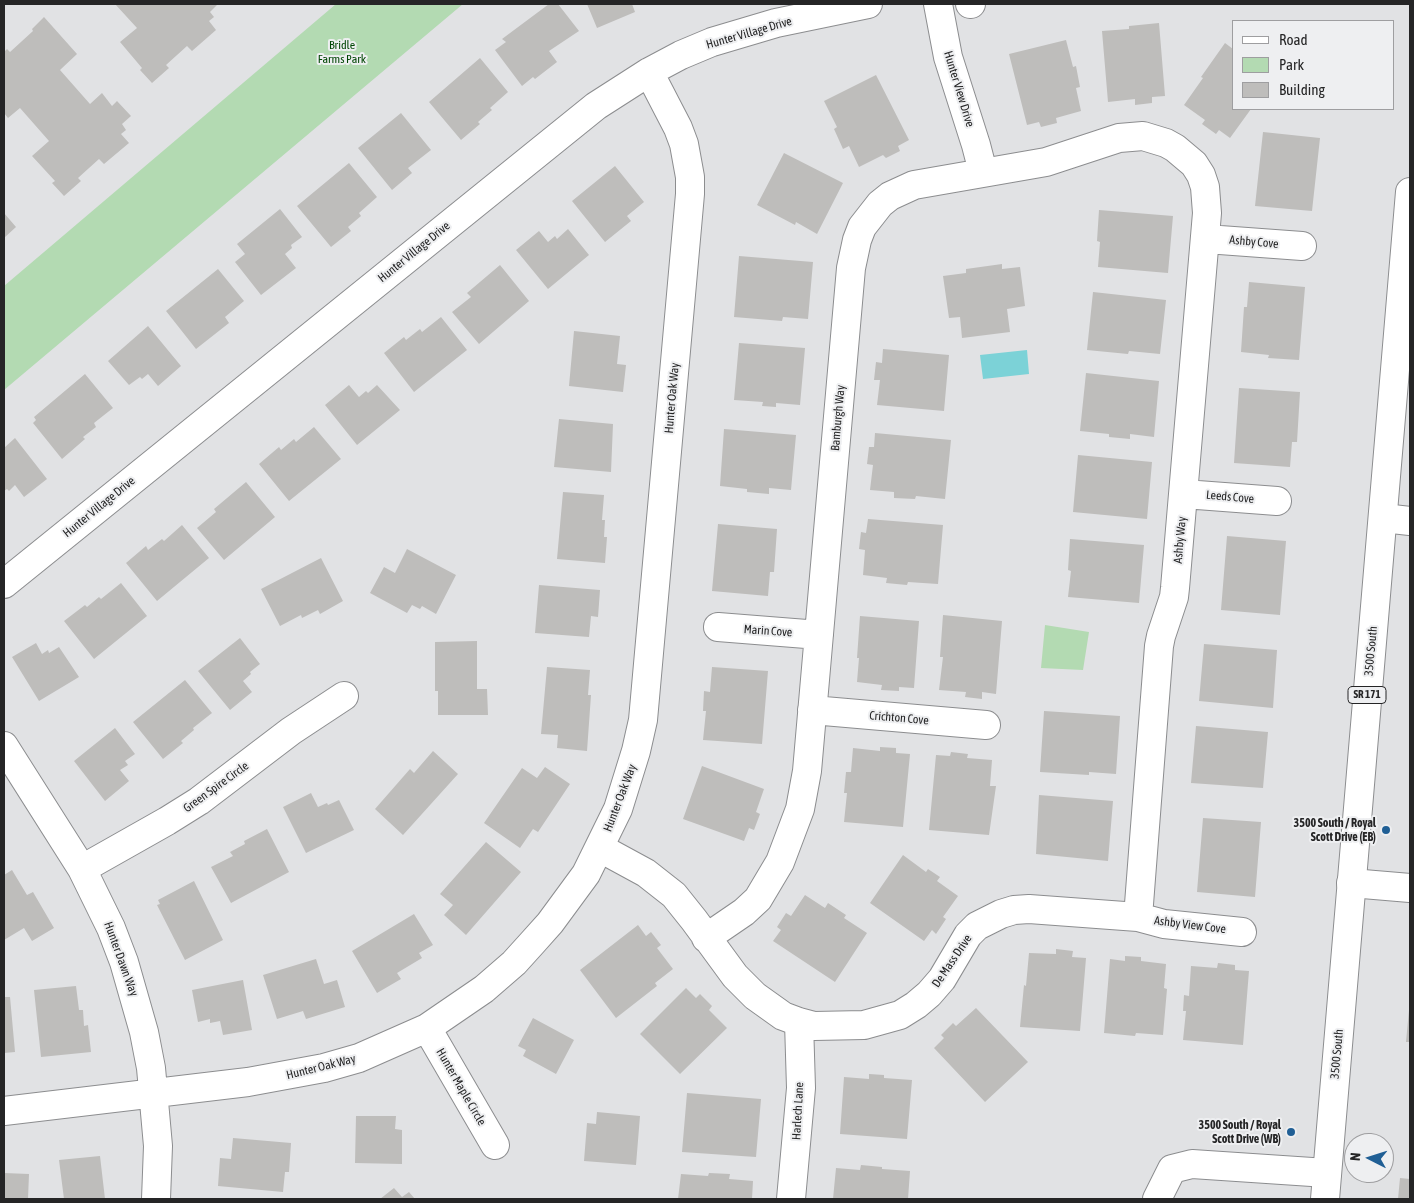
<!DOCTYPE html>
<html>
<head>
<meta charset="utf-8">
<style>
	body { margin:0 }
	#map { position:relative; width:1414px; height:1203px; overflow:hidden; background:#e1e2e4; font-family:"Asap Condensed",sans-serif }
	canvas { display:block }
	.frame { position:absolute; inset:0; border:5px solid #252526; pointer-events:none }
	.legend { position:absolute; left:1232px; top:20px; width:162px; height:90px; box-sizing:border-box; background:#eeeff1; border:1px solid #9e9ea0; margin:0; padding:6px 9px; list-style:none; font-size:15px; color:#252526 }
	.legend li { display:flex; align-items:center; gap:10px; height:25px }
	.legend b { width:25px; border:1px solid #9e9ea0 }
	.north { position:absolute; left:1344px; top:1133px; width:50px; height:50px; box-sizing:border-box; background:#eeeff1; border:1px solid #9e9ea0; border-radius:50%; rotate:275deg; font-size:14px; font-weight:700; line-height:20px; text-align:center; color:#252526 }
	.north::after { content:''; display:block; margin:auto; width:18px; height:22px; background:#205f95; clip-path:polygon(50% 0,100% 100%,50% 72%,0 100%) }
</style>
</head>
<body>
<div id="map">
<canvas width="1414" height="1203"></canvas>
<div class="frame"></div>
<ul class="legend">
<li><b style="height:6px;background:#fff"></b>Road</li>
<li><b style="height:14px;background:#b3dab2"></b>Park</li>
<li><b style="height:14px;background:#bebdbb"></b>Building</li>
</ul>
<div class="north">N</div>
</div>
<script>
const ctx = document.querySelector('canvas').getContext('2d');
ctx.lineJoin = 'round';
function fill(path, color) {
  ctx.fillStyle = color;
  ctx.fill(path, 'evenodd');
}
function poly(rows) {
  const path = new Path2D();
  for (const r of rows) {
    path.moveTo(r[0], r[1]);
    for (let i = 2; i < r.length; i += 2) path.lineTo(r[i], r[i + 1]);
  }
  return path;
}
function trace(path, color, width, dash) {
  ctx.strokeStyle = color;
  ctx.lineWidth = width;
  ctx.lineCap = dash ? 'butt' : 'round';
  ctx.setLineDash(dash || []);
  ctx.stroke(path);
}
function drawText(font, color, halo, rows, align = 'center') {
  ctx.font = font + ' "Asap Condensed",sans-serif';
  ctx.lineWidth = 4;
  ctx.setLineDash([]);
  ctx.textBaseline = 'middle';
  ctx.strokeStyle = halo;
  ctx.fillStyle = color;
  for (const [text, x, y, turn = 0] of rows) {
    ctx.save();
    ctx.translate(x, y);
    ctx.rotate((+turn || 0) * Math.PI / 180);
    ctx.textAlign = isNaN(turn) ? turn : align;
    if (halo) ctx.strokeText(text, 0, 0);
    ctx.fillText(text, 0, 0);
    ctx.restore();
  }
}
fill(poly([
	[336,4,463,4,4,390,4,286],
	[1045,625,1089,632,1083,670,1041,668]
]), '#b3dab2');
fill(poly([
	[1027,350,1029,374,983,379,980,355]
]), '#7cd2d7');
fill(poly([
	[115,4,218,4,210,12,214,17,209,21,216,30,192,51,187,46,166,65,169,68,152,83,140,70,142,68,120,42,137,28],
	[549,4,558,4,579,31,549,51,557,62,535,79,533,77,522,86,495,50,506,42,502,39],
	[587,4,632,4,635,12,597,28],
	[44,17,77,54,60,70,90,104,102,93,112,106,117,101,131,116,122,124,126,130,121,134,129,143,104,164,99,159,78,178,81,181,64,196,52,183,55,181,32,156,49,141,20,108,8,118,4,113,4,52,7,49,10,52,33,31,32,29],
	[1159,23,1165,96,1152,97,1152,103,1135,105,1135,99,1108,102,1102,31,1129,29,1129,26],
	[1066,40,1073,67,1076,66,1080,87,1076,88,1081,111,1056,118,1057,123,1041,127,1039,122,1027,125,1009,54],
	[1225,43,1233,49,1233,109,1251,109,1230,138,1219,130,1216,134,1202,124,1205,120,1184,105,1203,78,1201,77],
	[480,58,508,92,490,108,492,110,478,122,480,124,461,140,429,102],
	[876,75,909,140,898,146,900,151,886,158,883,155,859,167,849,146,843,149,834,129,837,127,824,101],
	[401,113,431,150,408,168,412,173,392,190,358,148],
	[1263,132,1320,138,1312,211,1255,206],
	[784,153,843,183,817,234,796,222,795,225,757,205],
	[349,163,377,197,359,213,361,216,348,227,351,231,331,247,297,206],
	[615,166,644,202,627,216,631,221,605,242,572,201],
	[280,209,302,237,291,245,292,248,285,254,296,268,261,295,235,262,245,254,237,244],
	[1099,210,1173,216,1168,273,1098,267,1100,242,1097,241],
	[4,213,16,227,4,238],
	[568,229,589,255,548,289,516,250,539,231,548,242,555,236,557,239],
	[739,256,813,262,808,319,783,317,782,321,734,317],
	[1002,264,1002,269,1020,267,1025,306,1007,309,1010,332,962,338,960,317,949,318,943,276,966,273,966,269],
	[500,265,529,301,479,344,452,312,471,297,467,293],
	[218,269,244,301,225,317,229,323,196,349,166,311],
	[1249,282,1305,287,1299,360,1268,358,1269,355,1241,352,1244,307,1247,307],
	[1093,292,1166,300,1160,354,1129,351,1128,354,1087,350],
	[441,317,467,350,414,392,384,353,404,337,406,340,420,329,422,332],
	[148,326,181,366,158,386,148,374,142,379,140,377,129,385,108,361],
	[574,331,620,336,617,364,626,365,623,392,569,386],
	[739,343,805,348,800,405,776,403,776,407,762,406,763,402,734,400],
	[883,349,949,355,944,411,877,405,880,380,874,380,876,362,882,363],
	[1086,373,1159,381,1154,437,1130,434,1130,439,1109,437,1109,434,1080,431],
	[85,374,113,408,94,423,96,427,83,437,85,439,62,459,33,423,36,420,34,417],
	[349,385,359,397,366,391,368,393,377,385,400,410,357,445,325,405],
	[1239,388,1300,392,1297,442,1292,442,1290,467,1234,463],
	[559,419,613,424,611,472,554,467],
	[314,427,341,459,289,501,259,464,279,447,281,450,294,439,296,442],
	[724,429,796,435,791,490,769,488,769,494,747,492,747,489,720,486],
	[875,433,951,440,945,499,916,496,915,499,894,498,894,492,870,490,873,465,867,464,869,447,874,447],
	[15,438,47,479,24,497,15,485,9,491,7,489,4,491,4,448],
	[1078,455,1152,462,1147,519,1073,512],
	[246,482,275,517,224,560,197,528,216,512,214,509],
	[563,492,604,495,602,520,605,520,604,537,607,537,605,563,557,559],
	[868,519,943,525,938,584,908,582,907,585,886,583,887,578,863,575,865,550,859,549,861,532,866,533],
	[718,524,777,529,774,572,770,572,768,596,712,591],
	[182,525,209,558,157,601,126,563,146,546,148,550,162,539,164,541],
	[1227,536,1286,541,1280,615,1221,610],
	[1070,539,1144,545,1139,603,1068,597,1071,571,1068,570],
	[407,549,456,575,436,614,422,606,420,609,412,605,407,613,370,593,384,567,395,573],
	[321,558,343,601,320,614,318,610,302,618,301,615,280,626,261,589],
	[121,583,147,616,94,659,64,621,85,605,87,607,99,597,101,599],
	[539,585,600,590,598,617,591,616,589,637,535,633],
	[943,615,1002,621,996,694,982,692,982,699,965,697,966,692,939,690,943,657,940,657],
	[860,616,919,621,914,688,899,687,899,691,881,690,882,685,857,682,859,658,857,658],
	[240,638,260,664,250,672,251,674,243,681,252,692,230,710,198,671],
	[477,641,477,689,487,689,488,715,438,715,438,691,435,691,435,642],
	[36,643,42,654,48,650,49,653,59,647,79,677,39,701,12,657],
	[1204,644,1277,650,1273,708,1199,701],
	[547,667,590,670,588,695,591,695,587,751,557,748,558,735,541,734],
	[712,667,768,671,762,744,703,740,706,711,703,711,704,691,710,692],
	[185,680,212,713,193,728,194,730,181,741,183,743,163,759,133,722],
	[1044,711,1120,716,1116,774,1089,772,1089,775,1040,772],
	[1196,726,1268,732,1263,788,1191,783],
	[115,728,135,754,125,761,128,765,120,770,129,781,105,801,74,761],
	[880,747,896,748,896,753,910,754,903,827,844,822,847,793,844,793,846,772,851,772,853,748,880,751],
	[433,751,458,774,403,835,375,809,410,769,414,773],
	[951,752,968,754,967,758,992,760,990,786,996,786,989,835,929,830,936,755,950,756],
	[702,766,764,789,756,812,760,814,754,830,749,828,744,841,683,819],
	[545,767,570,784,538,832,533,829,520,848,484,823,522,768,537,778],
	[311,793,318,807,327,803,328,805,339,800,354,830,306,853,283,807],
	[1039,795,1113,801,1108,861,1036,854],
	[1203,818,1261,822,1255,897,1197,892],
	[267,829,289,872,231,903,211,867,233,856,230,852,245,844,244,841],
	[486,842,521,872,466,935,444,915,453,905,440,894],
	[903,855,926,872,928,869,940,877,937,881,958,896,943,917,946,919,936,934,932,930,924,941,870,903],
	[12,870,27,895,33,892,54,928,32,941,24,928,4,940,4,875],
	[194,881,223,940,185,960,157,905,160,904,158,900],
	[805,895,825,908,828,903,846,915,844,918,867,933,835,982,773,941,781,930,777,927,786,913,791,916],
	[414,914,433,945,419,953,422,958,397,973,401,979,377,993,352,951],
	[638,925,646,936,651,932,661,945,657,948,673,969,655,983,657,986,616,1018,580,970],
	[1056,949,1073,951,1072,957,1086,958,1080,1031,1020,1027,1024,985,1026,986,1029,953,1056,954],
	[1125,956,1141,957,1141,961,1166,964,1164,988,1167,989,1163,1035,1136,1033,1135,1036,1104,1033,1110,959,1125,961],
	[316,959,324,984,337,980,345,1007,306,1019,303,1011,277,1019,263,975],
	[1218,963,1235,965,1235,970,1249,971,1243,1045,1183,1040,1186,1011,1183,1011,1184,995,1189,996,1191,966,1217,968],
	[243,980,252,1030,223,1035,220,1021,210,1023,210,1019,198,1022,192,990],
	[76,986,79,1010,83,1010,84,1026,88,1025,91,1052,41,1057,34,990],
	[686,988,696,998,700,994,712,1006,709,1010,727,1028,680,1074,640,1034],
	[4,997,10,997,15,1052,4,1053],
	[976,1008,1028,1062,985,1102,934,1048,944,1038,941,1035,953,1023,956,1026],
	[1409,1010,1410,1010,1410,1042,1406,1042],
	[533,1018,574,1040,556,1074,523,1056,526,1050,518,1046],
	[869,1074,884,1075,884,1078,912,1080,907,1139,840,1134,844,1077,869,1079],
	[687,1093,761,1099,756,1157,682,1152],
	[597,1112,640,1116,636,1165,584,1161,587,1123,596,1124],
	[356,1116,396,1116,395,1129,402,1130,402,1164,355,1163],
	[233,1138,291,1143,289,1172,285,1172,283,1192,218,1186,220,1158,231,1159],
	[100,1156,105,1199,64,1199,59,1160],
	[861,1165,882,1167,882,1169,910,1171,908,1199,833,1199,836,1168,860,1170],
	[4,1173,29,1174,28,1199,4,1199],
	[709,1173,730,1174,729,1179,753,1181,752,1199,678,1199,681,1174,708,1176],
	[1400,1178,1410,1179,1410,1199,1398,1199],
	[394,1188,402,1197,409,1192,415,1199,380,1199]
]), '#bebdbb');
const minor = poly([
	[938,4,948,57,976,145,983,172],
	[970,4,971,4],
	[1206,239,1302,246],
	[1184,494,1277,501],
	[1383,518,1410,521],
	[4,584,596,106,649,72,681,55,712,42,776,23,868,4],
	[718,627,819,635],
	[812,710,986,725],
	[4,746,82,869,111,928,124,962,144,1032,151,1068,158,1146,156,1199],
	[600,848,646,873,674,895,694,920,735,976,755,996,783,1016,799,1022,814,1026,864,1025,900,1015,916,1005,929,994,942,979,968,935,977,926,1001,914,1014,910,1029,909,1138,917,1164,924,1242,932],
	[82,869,167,821,199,801,291,731,344,696],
	[1351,883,1410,888],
	[706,938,744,912,758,899,780,862,800,809,807,771,851,268,857,240,862,227,880,204,890,196,914,185,1046,162,1119,138,1143,136,1166,143,1175,148,1194,164,1201,175,1205,187,1207,213,1175,588,1174,597,1161,636,1159,646,1138,917],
	[427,1028,495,1145],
	[4,1111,248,1082,324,1068,359,1058,427,1028,484,989,514,963,533,942,550,923,586,874,618,809,636,751,643,720,690,194,690,177,684,144,678,128,649,72],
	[791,1199,801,1088,799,1022],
	[1157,1199,1172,1169,1192,1164,1327,1173]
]);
const major = poly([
	[1325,1199,1410,192]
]);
trace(minor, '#8c8d8f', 30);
trace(major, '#8c8d8f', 30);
trace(minor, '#fff', 28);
trace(major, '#fff', 28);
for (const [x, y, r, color] of [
	[1386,830,5,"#205f95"],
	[1291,1132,5,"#205f95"]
]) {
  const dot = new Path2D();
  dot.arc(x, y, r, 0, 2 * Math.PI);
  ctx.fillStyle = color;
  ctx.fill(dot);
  trace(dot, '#eeeff1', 2);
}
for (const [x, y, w] of [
	[1367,695,38]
]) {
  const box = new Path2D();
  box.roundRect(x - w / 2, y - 8.5, w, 17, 4);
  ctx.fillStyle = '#eeeff1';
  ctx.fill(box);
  trace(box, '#252526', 1);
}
drawText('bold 11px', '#252526', null, [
	["SR 171",1367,695]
]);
drawText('12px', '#252526', '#eeeff1', [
	["Hunter Village Drive",749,33,-16],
	["Hunter View Drive",959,89,73],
	["Ashby Cove",1254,242,5],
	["Hunter Village Drive",414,252,-39],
	["Hunter Oak Way",672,398,-85],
	["Bamburgh Way",838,418,-85],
	["Leeds Cove",1230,497,5],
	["Hunter Village Drive",99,507,-39],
	["Ashby Way",1180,540,-85],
	["Marin Cove",768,631,4],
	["3500 South",1371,651,-85],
	["Crichton Cove",899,718,5],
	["Green Spire Circle",216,787,-36],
	["Hunter Oak Way",620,798,-69],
	["Ashby View Cove",1190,925,7],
	["Hunter Dawn Way",121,959,70],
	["De Mass Drive",952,961,-56],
	["3500 South",1337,1054,-85],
	["Hunter Oak Way",321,1067,-14],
	["Hunter Maple Circle",461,1087,60],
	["Harlech Lane",798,1111,-87]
]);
drawText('12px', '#004604', '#eeeff1', [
	["Bridle",342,45],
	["Farms Park",342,59]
]);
drawText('bold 12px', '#252526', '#eeeff1', [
	["3500 South / Royal",1376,823],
	["Scott Drive (EB)",1376,837],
	["3500 South / Royal",1281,1125],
	["Scott Drive (WB)",1281,1139]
], 'right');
</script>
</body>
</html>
